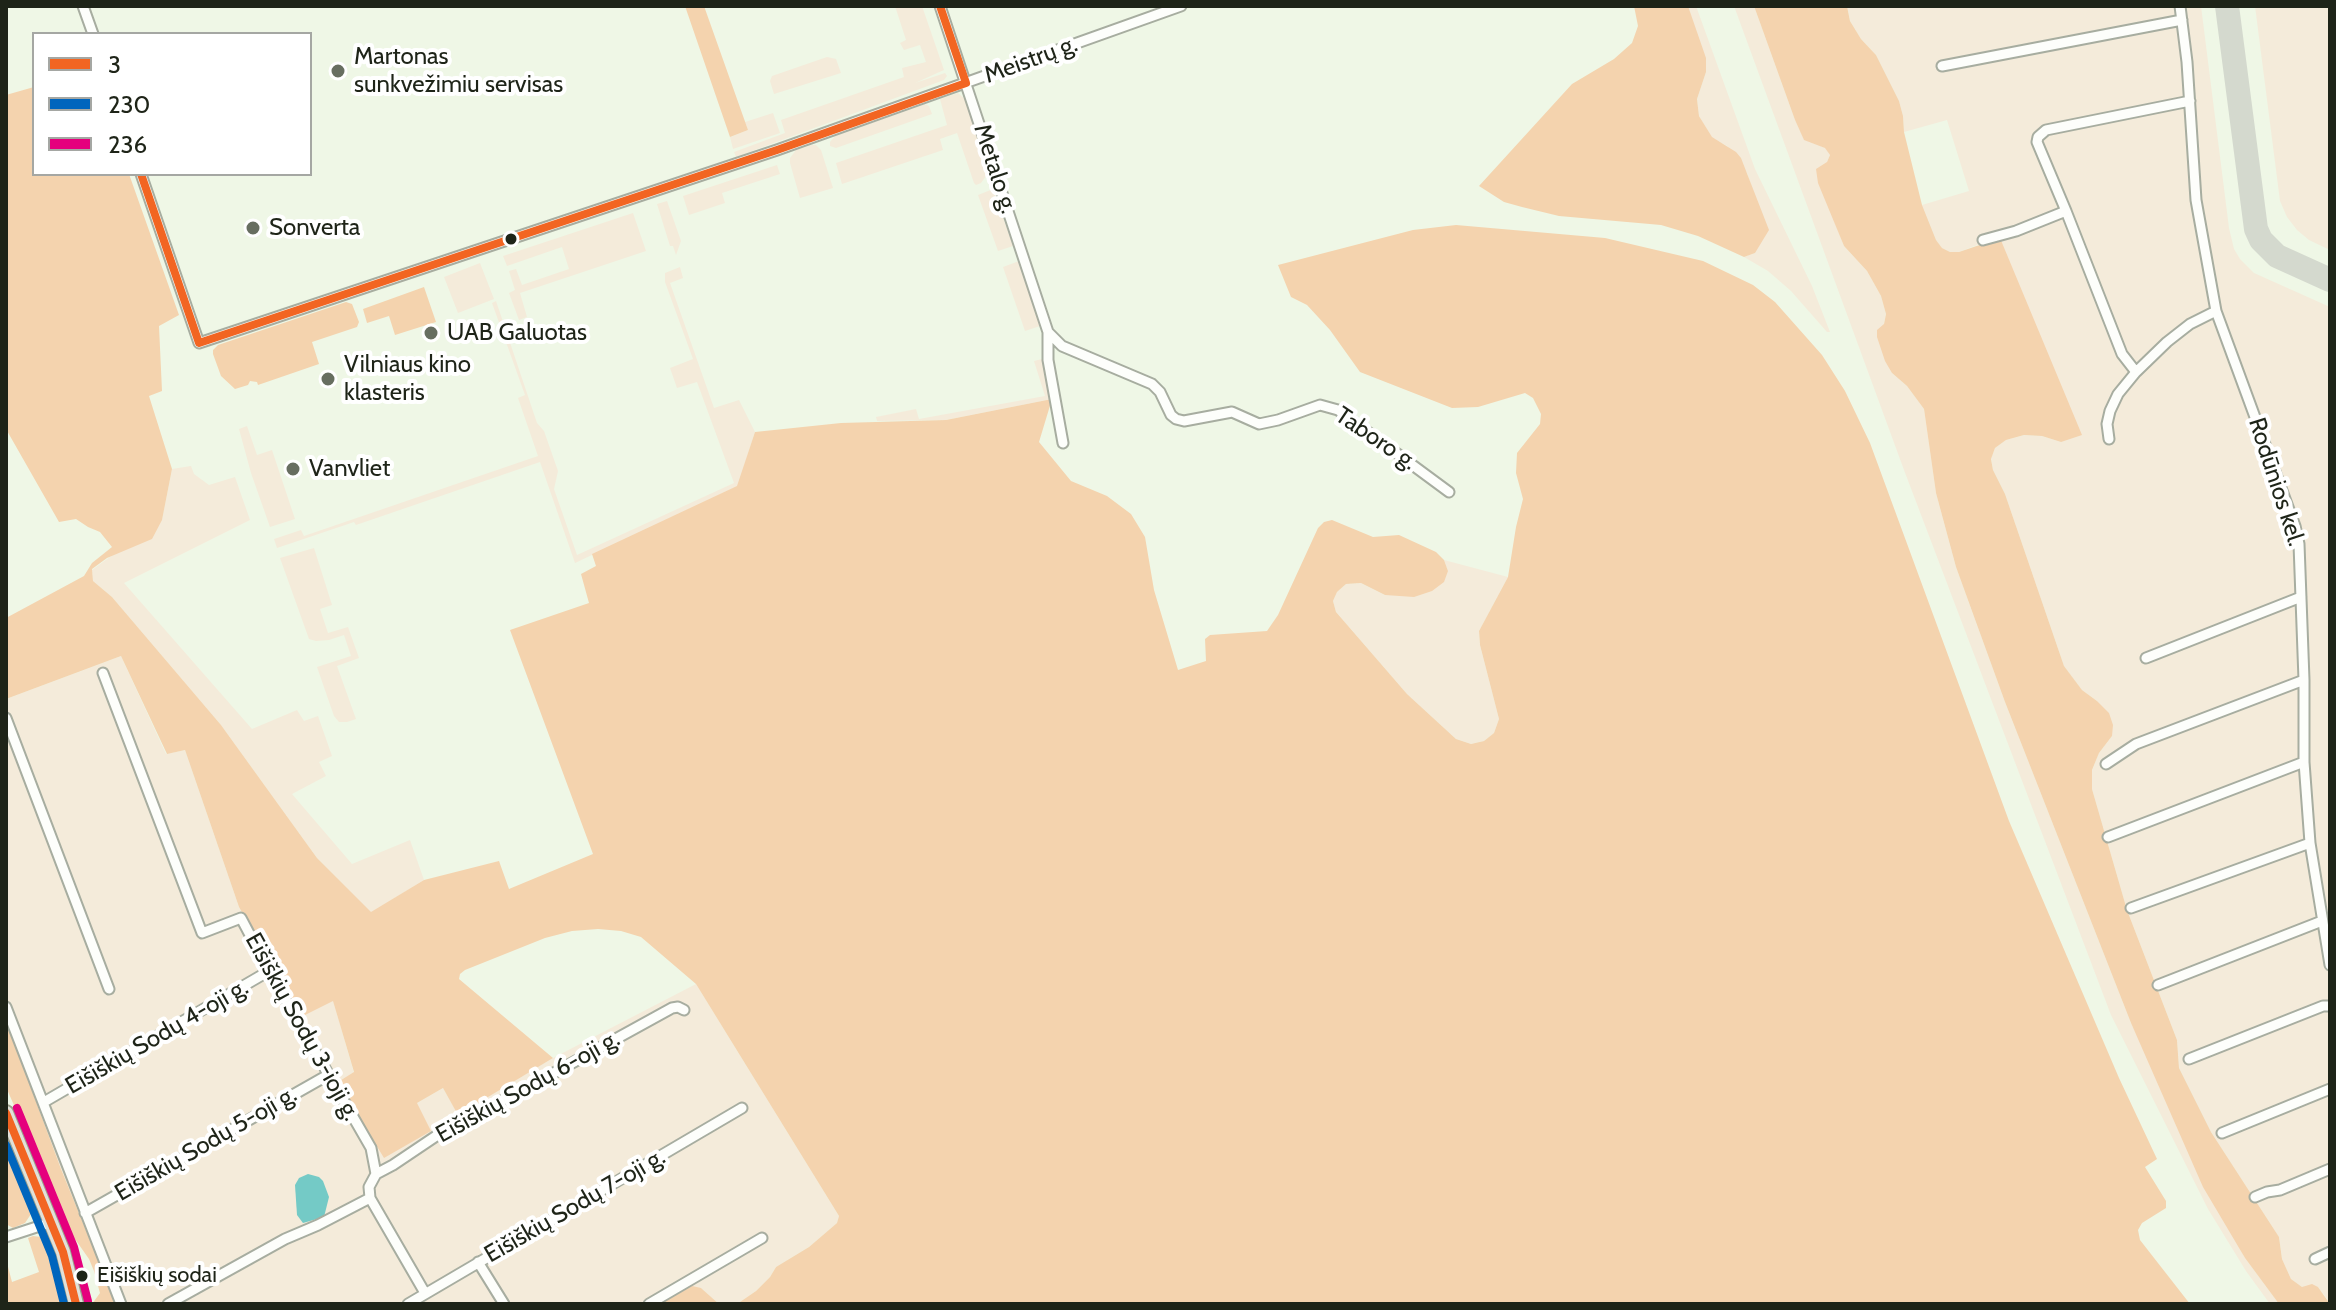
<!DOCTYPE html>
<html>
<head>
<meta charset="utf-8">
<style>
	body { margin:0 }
	#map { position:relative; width:2336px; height:1310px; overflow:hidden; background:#eff7e6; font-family:Cabin,sans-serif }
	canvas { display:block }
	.frame { position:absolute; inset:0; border:8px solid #1e2418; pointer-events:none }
	.legend { position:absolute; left:32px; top:32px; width:280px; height:144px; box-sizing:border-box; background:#fff; border:2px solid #a5a7a3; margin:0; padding:10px 14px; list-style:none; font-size:24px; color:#1e2418 }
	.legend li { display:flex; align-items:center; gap:16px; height:40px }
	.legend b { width:40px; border:2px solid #a5a7a3 }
</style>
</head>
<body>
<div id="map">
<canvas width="2336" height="1310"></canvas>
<div class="frame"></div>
<ul class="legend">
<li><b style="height:10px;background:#f26522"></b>3</li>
<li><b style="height:10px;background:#0065bd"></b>230</li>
<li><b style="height:10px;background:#e5007d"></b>236</li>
</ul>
</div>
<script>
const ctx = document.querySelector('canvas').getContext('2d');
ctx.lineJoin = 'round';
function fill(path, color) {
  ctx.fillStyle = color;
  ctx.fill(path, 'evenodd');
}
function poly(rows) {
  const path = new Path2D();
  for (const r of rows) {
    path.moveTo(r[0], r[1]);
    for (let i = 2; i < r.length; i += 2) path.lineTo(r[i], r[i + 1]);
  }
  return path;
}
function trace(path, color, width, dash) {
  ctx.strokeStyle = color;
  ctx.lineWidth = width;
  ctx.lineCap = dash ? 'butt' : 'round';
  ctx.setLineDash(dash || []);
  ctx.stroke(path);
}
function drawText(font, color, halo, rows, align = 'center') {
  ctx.font = font + ' Cabin,sans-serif';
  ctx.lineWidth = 8;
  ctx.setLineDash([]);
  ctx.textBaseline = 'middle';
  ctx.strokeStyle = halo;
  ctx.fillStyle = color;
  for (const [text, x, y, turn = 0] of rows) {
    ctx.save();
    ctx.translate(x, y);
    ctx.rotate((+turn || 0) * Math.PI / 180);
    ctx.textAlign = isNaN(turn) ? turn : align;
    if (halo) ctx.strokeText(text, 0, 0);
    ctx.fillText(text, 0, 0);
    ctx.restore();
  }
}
fill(poly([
	[895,6,922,6,944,70,915,83,945,73,947,76,944,80,736,157,734,152,785,133,781,120,904,77,902,68,926,62,920,45,904,50,900,43,906,40],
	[1688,6,1696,6,1755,169,1812,286,1830,332,1827,332,1791,291,1768,271,1744,257,1755,253,1755,198,1747,173,1727,146,1712,138,1699,116,1697,99,1706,72],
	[1734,6,1754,6,1795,120,1804,139,1826,148,1830,155,1827,162,1835,223,1844,246,1867,271,1881,296,1886,314,1884,324,1892,373,1907,386,1924,409,1936,493,1956,567,2005,702,2131,1023,2245,1258,2279,1304,2270,1304,2246,1271,2208,1209,2111,1015,1904,470],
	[1847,6,2201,6,2229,228,2234,249,2240,259,2254,273,2330,307,2330,1303,2318,1287,2302,1287,2291,1279,2282,1259,2279,1237,2211,1132,2179,1068,2177,1040,2127,910,2092,789,2092,770,2099,753,2112,736,2097,701,2082,690,2064,666,2005,494,1993,470,1991,458,1995,448,2006,440,2024,435,2042,436,2061,442,1985,242,1959,252,1950,252,1942,248,1936,240,1922,205,1969,191,1947,120,1904,132,1903,116,1899,101,1876,55,1861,39,1850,21],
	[2255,6,2330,6,2330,250,2309,240,2297,230,2287,217,2280,201],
	[827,57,836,59,841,73,774,94,770,81,772,76],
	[958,93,965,99,989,172,981,183,976,185,974,183,957,133,940,139,943,150,842,184,836,163,947,125,940,99],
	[925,104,929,106,932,114,836,148,830,146,830,142,835,136],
	[773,113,780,133,733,149,730,137,748,130,745,122],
	[812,145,816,145,821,150,833,188,800,198,790,163,790,158,796,150],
	[777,165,780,174,722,193,725,203,689,215,683,196],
	[993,189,1013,246,998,251,978,195],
	[667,201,681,241,676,255,673,246,670,246,657,204],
	[633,213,646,251,520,293,527,317,519,320,509,293,515,290,509,271,516,269,522,285,569,269,562,247,507,266,503,256],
	[1019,261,1040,326,1025,331,1003,267],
	[480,263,494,299,458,313,444,277],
	[680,267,683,278,670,283,714,408,739,400,755,432,738,486,575,563,540,462,356,525,354,522,277,548,274,539,301,530,304,536,538,456,518,398,525,395,492,303,496,301,537,423,544,431,558,471,554,489,577,555,734,483,697,382,677,388,670,368,693,359,665,282,665,273],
	[1042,359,1052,399,946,420,877,421,876,417,916,409,919,419,1045,396,1034,361],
	[247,426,257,455,272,450,295,519,270,527,251,473,239,429],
	[191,466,194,474,209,485,235,477,250,520,124,583,252,729,297,710,304,721,318,716,332,756,319,762,326,776,292,794,352,864,410,840,424,880,371,913,317,858,221,725,112,597,93,581,92,570,162,519,172,469],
	[314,548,332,605,320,609,328,633,348,627,359,658,337,666,356,719,347,722,339,722,334,716,317,667,351,656,344,635,329,640,316,641,309,639,280,558],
	[1444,560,1508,577,1479,631,1480,645,1499,719,1494,733,1484,741,1471,744,1456,739,1407,694,1336,612,1333,601,1337,592,1346,584,1361,583,1385,595,1448,571],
	[121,656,166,754,185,750,239,907,300,1016,333,1000,354,1073,339,1082,417,1103,443,1088,458,1114,553,1058,696,984,839,1216,837,1223,809,1247,776,1267,770,1277,756,1291,737,1304,719,1304,701,1288,663,1304,116,1304,61,1169,6,1020,6,699]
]), '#f4ebda');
fill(poly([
	[685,6,704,6,748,130,730,137],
	[1634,6,1688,6,1706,58,1706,72,1697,99,1699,116,1712,137,1736,152,1741,158,1769,230,1755,253,1744,257,1698,236,1661,225,1559,216,1522,207,1504,202,1479,186,1572,84,1614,59,1632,43,1638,26],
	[1754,6,1847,6,1850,21,1861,39,1876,55,1899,101,1903,116,1904,132,1922,205,1936,240,1942,248,1950,252,1959,252,2000,238,2082,435,2061,442,2042,436,2024,435,2006,440,1995,448,1991,459,1993,470,2005,494,2064,666,2082,690,2097,701,2109,713,2113,725,2112,736,2099,753,2092,770,2092,789,2127,910,2177,1040,2179,1068,2211,1132,2279,1237,2282,1259,2291,1279,2302,1287,2312,1284,2318,1287,2330,1304,2279,1304,2245,1258,2203,1187,2131,1023,2005,702,1956,567,1936,493,1924,409,1907,386,1892,373,1885,361,1877,337,1877,330,1884,324,1886,314,1881,296,1867,271,1844,246,1818,183,1816,169,1827,162,1830,155,1825,148,1804,140,1795,120],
	[34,87,34,174,129,174,179,315,159,326,162,391,149,396,172,469,162,520,152,539,107,558,92,569,93,581,112,597,221,725,317,858,371,912,424,880,499,861,509,889,593,854,510,630,589,603,581,574,596,566,592,554,737,486,755,432,841,423,946,420,1052,399,1039,442,1071,481,1107,496,1131,514,1145,537,1154,590,1178,670,1206,661,1205,639,1210,635,1267,631,1278,615,1318,528,1324,522,1332,520,1373,537,1399,535,1436,552,1444,560,1448,571,1444,582,1432,591,1414,597,1385,595,1361,583,1346,584,1337,592,1333,601,1336,612,1407,694,1456,739,1471,744,1484,741,1494,733,1499,719,1480,645,1479,631,1508,577,1516,527,1523,499,1516,473,1517,453,1540,424,1541,414,1533,398,1525,393,1478,407,1452,408,1360,372,1330,330,1307,305,1291,297,1278,265,1413,230,1456,225,1605,238,1703,261,1753,285,1775,302,1822,355,1845,391,1870,443,2009,821,2119,1078,2157,1159,2145,1167,2166,1201,2166,1208,2142,1223,2138,1230,2140,1240,2190,1304,737,1304,756,1291,770,1277,776,1267,809,1247,837,1223,839,1216,696,984,641,937,621,931,598,929,572,931,545,938,465,970,460,974,459,979,553,1058,458,1115,443,1088,417,1103,431,1131,384,1158,338,1082,354,1072,333,1001,301,1017,239,907,185,750,167,754,121,656,6,699,6,618,84,576,92,563,112,547,100,532,88,527,76,519,59,522,6,429,6,95],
	[424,287,436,322,395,335,389,316,367,323,363,309],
	[346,302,352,304,359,322,357,327,312,342,319,364,258,385,257,382,250,381,248,385,235,389,221,376,213,354,213,350,218,345],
	[6,1020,61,1169,116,1304,92,1304,100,1293,94,1271,89,1259,68,1229,6,1087],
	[6,1151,31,1214,25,1223,13,1228,6,1224],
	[33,1236,41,1237,46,1245,62,1304,6,1304,6,1259,12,1282,39,1272,28,1238],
	[692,1286,701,1288,719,1304,662,1303]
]), '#f4d3ae');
fill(poly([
	[308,1174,319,1177,323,1181,329,1197,324,1217,303,1223,297,1215,295,1185,299,1178]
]), '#74cac6');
trace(poly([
	[2227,6,2256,229,2261,240,2277,256,2330,280]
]), '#d4d9ce', 24);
const minor = poly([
	[83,6,93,34],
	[940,6,1048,332,1048,360,1063,443],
	[2180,6,2187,62,2196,200,2216,311,2295,526,2299,544,2304,680,2304,762,2310,843,2330,965],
	[1942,66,2182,20],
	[141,174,199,343,777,150,1181,6],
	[2066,211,2122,354,2136,372],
	[1983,240,2016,231,2066,211,2037,142,2038,137,2046,130,2190,101],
	[1048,332,1062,346,1152,384,1160,392,1171,415,1176,419,1184,421,1232,412,1259,424,1278,420,1320,405,1338,410,1449,492],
	[2109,439,2107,424,2110,411,2118,394,2136,372,2167,342,2190,324,2216,311],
	[2146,658,2301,597],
	[103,673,202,933,241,918,269,971,371,1148,376,1174,369,1187,370,1198,425,1293],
	[6,718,109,989],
	[2106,764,2136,744,2304,680],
	[2108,837,2304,762],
	[2131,908,2310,843],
	[2158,985,2322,921],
	[6,1007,121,1304],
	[2189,1059,2323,1006,2330,1006],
	[44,1102,269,971],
	[2222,1133,2330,1089],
	[376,1174,393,1165,451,1126,523,1090,672,1008,678,1007,684,1010],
	[2255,1197,2267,1192,2280,1190,2330,1169],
	[85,1213,328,1075],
	[6,1237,52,1222],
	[2315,1259,2330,1252],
	[478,1262,504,1304],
	[168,1304,285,1239,318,1225,370,1198],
	[408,1304,742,1108],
	[649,1304,762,1238]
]);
const primary = poly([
	[6,1113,63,1252,76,1304]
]);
trace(minor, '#a7ada0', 13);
trace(primary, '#9c9e8b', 18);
trace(minor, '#fdfefb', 9);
trace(primary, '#e1e1d9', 14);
trace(poly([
	[940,6,966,83],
	[141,174,199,343],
	[199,343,777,150,966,83],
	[6,1113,63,1252,76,1304]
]), '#f26522', 8);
trace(poly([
	[6,1145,52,1256,64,1304]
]), '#0065bd', 8);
trace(poly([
	[17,1108,74,1247,88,1301]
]), '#e5007d', 8);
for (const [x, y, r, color] of [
	[338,71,8,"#676e60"],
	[253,228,8,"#676e60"],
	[511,239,7,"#1e2418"],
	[431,333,8,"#676e60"],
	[328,379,8,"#676e60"],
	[293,469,8,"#676e60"],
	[82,1276,7,"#1e2418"]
]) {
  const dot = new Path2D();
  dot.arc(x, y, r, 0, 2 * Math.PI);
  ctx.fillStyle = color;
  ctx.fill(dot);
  trace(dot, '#fff', 3);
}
drawText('22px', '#1e2418', '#fff', [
	["Eišiškių sodai",97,1276]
], 'left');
drawText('24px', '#1e2418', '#fff', [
	["Martonas",354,57],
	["sunkvežimiu servisas",354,85],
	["Sonverta",269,228],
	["UAB Galuotas",447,333],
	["Vilniaus kino",344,365],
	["klasteris",344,393],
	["Vanvliet",309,469]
], 'left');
drawText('24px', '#1e2418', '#fff', [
	["Meistrų g.",1031,60,-20],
	["Metalo g.",995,169,72],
	["Taboro g.",1376,439,34],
	["Rodūnios kel.",2276,482,72],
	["Eišiškių Sodų 3-ioji g.",302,1027,61],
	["Eišiškių Sodų 4-oji g.",157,1037,-30],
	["Eišiškių Sodų 6-oji g.",528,1087,-29],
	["Eišiškių Sodų 5-oji g.",206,1144,-30],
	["Eišiškių Sodų 7-oji g.",575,1206,-30]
]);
</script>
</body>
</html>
